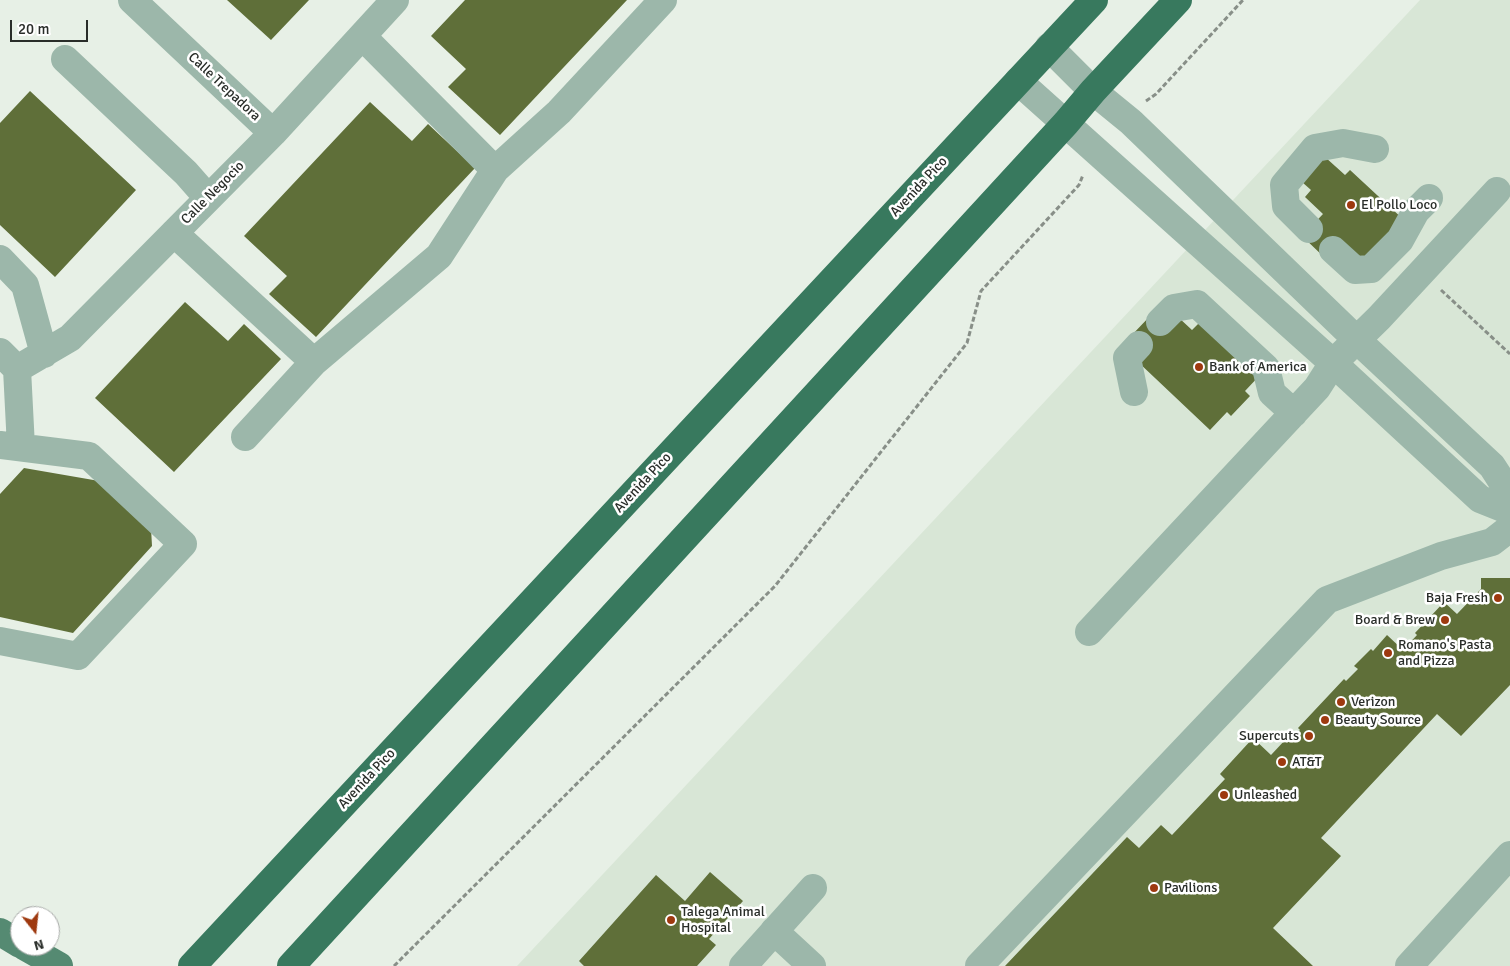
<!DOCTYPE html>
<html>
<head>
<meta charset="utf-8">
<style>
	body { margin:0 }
	#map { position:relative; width:1510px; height:966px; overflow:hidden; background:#e7f0e6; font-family:Signika,sans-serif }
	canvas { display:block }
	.north { position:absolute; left:10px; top:906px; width:50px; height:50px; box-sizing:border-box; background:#fff; border:1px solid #a9aba9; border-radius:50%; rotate:164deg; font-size:14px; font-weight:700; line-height:20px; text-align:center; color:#292d29 }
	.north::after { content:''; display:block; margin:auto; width:18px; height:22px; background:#9e390f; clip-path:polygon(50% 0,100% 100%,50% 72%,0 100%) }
	.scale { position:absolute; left:10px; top:20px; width:78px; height:22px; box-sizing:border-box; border:2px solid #292d29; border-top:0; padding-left:6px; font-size:15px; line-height:18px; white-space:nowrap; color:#292d29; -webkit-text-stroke:4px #fff; paint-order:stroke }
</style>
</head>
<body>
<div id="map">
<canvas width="1510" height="966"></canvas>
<div class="north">N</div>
<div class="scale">20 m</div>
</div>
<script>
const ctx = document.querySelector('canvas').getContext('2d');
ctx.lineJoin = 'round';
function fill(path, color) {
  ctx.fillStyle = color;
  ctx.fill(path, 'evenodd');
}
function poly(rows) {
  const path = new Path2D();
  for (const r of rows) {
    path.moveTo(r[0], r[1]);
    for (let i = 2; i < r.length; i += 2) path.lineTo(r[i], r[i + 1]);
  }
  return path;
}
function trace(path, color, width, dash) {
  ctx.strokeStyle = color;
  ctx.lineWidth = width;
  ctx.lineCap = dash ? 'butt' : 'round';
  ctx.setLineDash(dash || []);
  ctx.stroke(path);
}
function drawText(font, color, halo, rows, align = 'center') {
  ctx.font = font + ' Signika,sans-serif';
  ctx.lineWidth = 5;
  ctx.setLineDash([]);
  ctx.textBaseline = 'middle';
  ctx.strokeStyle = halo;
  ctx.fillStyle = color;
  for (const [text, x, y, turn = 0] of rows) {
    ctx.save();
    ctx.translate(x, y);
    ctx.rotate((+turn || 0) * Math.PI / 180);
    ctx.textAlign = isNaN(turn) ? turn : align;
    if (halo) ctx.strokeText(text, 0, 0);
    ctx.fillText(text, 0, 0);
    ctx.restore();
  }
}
fill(poly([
	[1420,0,1510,0,1510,966,517,966]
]), '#d8e6d6');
fill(poly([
	[227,0,309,0,271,40],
	[465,0,627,0,500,135,448,87,466,69,431,36],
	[30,91,136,190,55,277,0,225,0,123],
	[370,102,412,141,428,124,475,168,316,337,269,294,287,276,244,236],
	[1325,157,1345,175,1350,170,1405,221,1365,262,1325,258,1302,236,1323,214,1305,197,1311,190,1302,182],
	[185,302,228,341,244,324,281,359,174,472,95,398],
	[1152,314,1178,317,1192,330,1203,319,1261,374,1245,391,1250,396,1231,416,1227,412,1210,430,1137,361,1130,337],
	[24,468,105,482,151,528,152,546,73,633,0,617,0,494],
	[1481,578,1510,578,1510,685,1461,736,1437,714,1321,838,1341,856,1273,928,1313,966,1005,966,1127,837,1139,848,1161,825,1172,835,1225,779,1220,774,1253,738,1271,755,1286,739,1288,742,1300,730,1298,728,1344,679,1346,681,1358,669,1354,666,1371,649,1373,651,1387,635,1403,650,1417,635,1415,633,1444,602,1457,614,1481,589],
	[710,872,743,901,709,939,716,945,697,966,584,966,579,961,656,875,685,901]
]), '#5f6f39');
trace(poly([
	[1146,101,1156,94,1243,0],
	[1441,290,1510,354],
	[394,966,775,586,967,343,981,291,1079,185,1083,175]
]), '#888f88', 3, [5, 2.5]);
trace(poly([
	[132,0,273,133],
	[362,36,495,170,559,112,663,0],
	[1049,47,1093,91,1131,122,1357,340,1492,466,1510,494],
	[65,59,186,173,208,198],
	[1018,81,1333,363,1480,499,1510,511],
	[1309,229,1286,206,1284,185,1315,148,1343,143,1375,149],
	[174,233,314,362,439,256,495,170],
	[1333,250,1355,270,1371,269,1400,240,1416,211,1429,198],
	[0,259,25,285,44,354],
	[1160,322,1174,308,1197,304,1266,368,1272,393,1294,413],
	[0,352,17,369,21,447],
	[17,369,70,338,273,133,395,0],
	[1134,392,1127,358,1139,345],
	[245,437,314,362],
	[0,445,89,456,183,544,78,656,0,641],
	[1089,632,1317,388,1333,363,1379,318,1497,191],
	[774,931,812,966],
	[743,966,813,888],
	[979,966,1327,600,1441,556,1492,542,1510,528],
	[1409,966,1510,855]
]), '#9cb7aa', 28);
trace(poly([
	[0,932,20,944],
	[24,946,59,966]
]), '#558a72', 28);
trace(poly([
	[192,966,1094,0],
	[291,966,1066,123,1093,91,1178,0]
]), '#38795e', 28);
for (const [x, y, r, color] of [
	[1351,205,5,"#9e390f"],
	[1199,367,5,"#9e390f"],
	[1498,598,5,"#9e390f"],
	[1445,620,5,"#9e390f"],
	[1388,653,5,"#9e390f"],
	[1341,702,5,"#9e390f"],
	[1325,720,5,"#9e390f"],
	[1309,736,5,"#9e390f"],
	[1282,762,5,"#9e390f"],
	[1224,795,5,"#9e390f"],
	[1154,888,5,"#9e390f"],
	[671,920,5,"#9e390f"]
]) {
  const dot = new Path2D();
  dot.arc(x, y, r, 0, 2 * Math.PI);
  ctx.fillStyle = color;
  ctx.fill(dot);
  trace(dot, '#fff', 2);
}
drawText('14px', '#292d29', '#fff', [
	["Calle Trepadora",224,87,43],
	["Avenida Pico",919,187,-47],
	["Calle Negocio",213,193,-45],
	["Avenida Pico",643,483,-47],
	["Avenida Pico",367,779,-47]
]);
drawText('14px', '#292d29', '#fff', [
	["El Pollo Loco",1361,205],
	["Bank of America",1209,367],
	["Baja Fresh",1488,598,"right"],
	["Board & Brew",1435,620,"right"],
	["Romano's Pasta",1398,645],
	["and Pizza",1398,661],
	["Verizon",1351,702],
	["Beauty Source",1335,720],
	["Supercuts",1299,736,"right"],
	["AT&T",1292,762],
	["Unleashed",1234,795],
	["Pavilions",1164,888],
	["Talega Animal",681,912],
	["Hospital",681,928]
], 'left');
</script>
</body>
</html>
